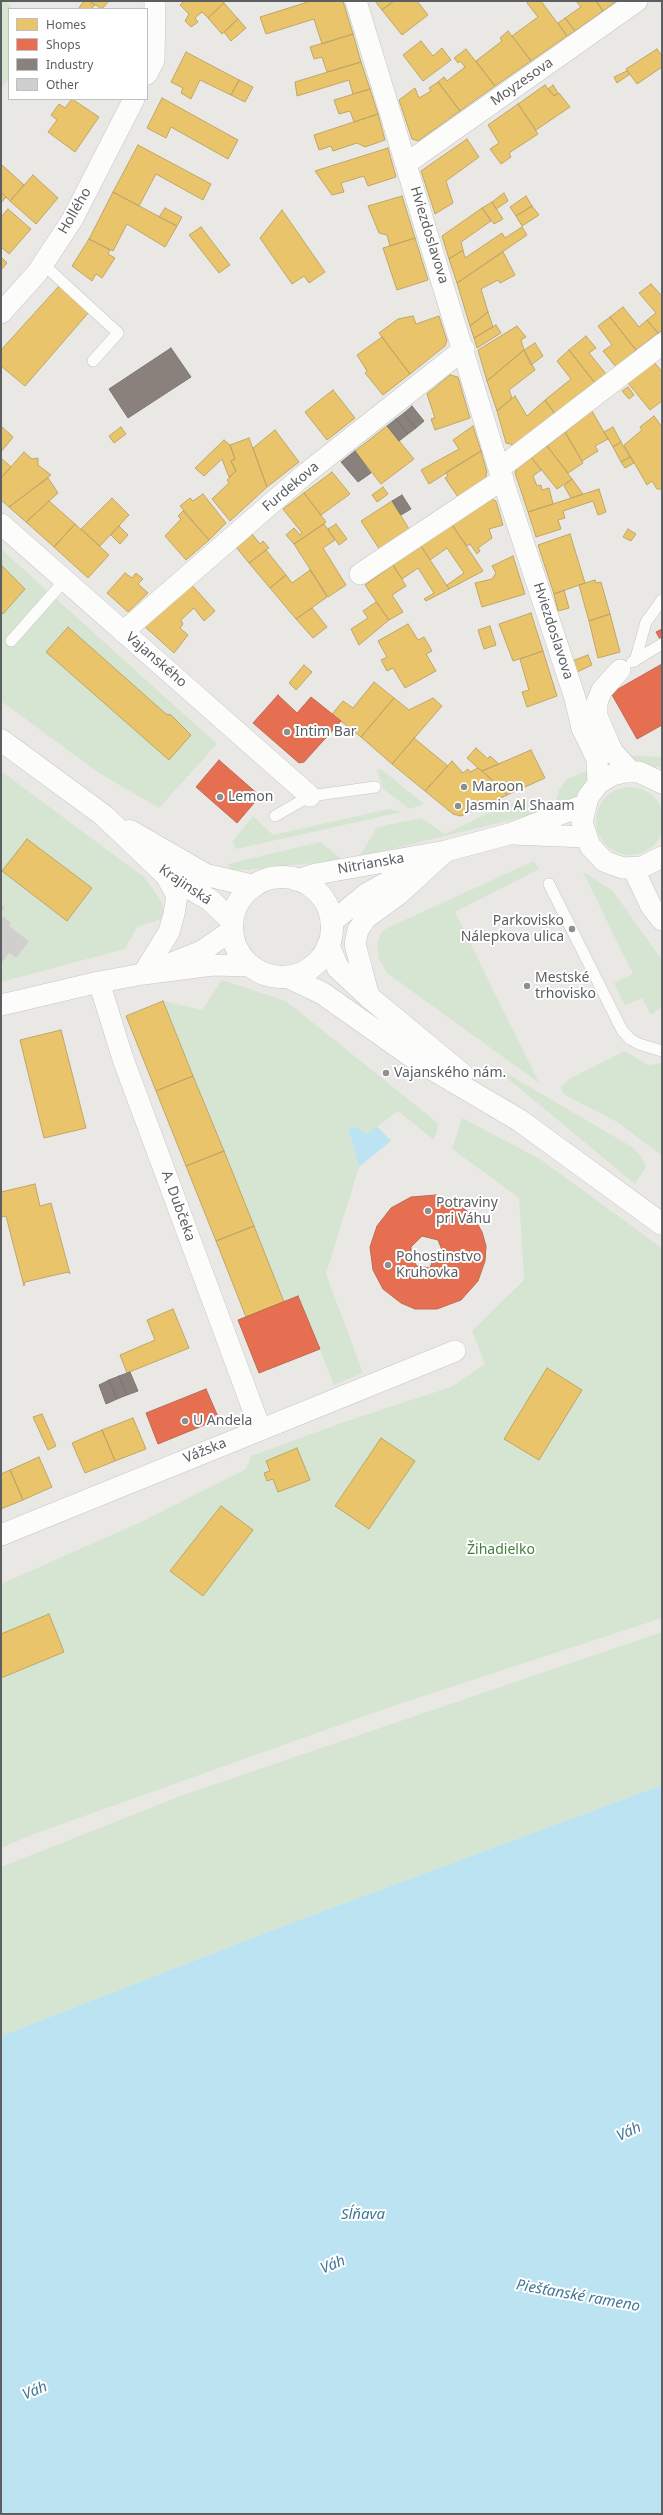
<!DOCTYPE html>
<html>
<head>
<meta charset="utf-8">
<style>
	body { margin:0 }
	#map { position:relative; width:663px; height:2515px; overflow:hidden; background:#eae8e5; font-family:"Noto Sans",sans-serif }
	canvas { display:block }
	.frame { position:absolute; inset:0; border:2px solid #5b5f62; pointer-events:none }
	.legend { position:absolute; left:8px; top:8px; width:140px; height:92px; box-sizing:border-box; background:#fff; border:1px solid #bdbfc0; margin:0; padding:5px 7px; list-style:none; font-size:12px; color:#5b5f62 }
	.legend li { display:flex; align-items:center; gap:8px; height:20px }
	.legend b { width:20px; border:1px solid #bdbfc0 }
</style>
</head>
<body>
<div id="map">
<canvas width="663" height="2515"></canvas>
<div class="frame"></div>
<ul class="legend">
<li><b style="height:11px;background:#e9c46a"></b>Homes</li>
<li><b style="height:11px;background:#e76f51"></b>Shops</li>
<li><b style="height:11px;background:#8a817c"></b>Industry</li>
<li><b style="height:11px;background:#d1cfce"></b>Other</li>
</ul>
</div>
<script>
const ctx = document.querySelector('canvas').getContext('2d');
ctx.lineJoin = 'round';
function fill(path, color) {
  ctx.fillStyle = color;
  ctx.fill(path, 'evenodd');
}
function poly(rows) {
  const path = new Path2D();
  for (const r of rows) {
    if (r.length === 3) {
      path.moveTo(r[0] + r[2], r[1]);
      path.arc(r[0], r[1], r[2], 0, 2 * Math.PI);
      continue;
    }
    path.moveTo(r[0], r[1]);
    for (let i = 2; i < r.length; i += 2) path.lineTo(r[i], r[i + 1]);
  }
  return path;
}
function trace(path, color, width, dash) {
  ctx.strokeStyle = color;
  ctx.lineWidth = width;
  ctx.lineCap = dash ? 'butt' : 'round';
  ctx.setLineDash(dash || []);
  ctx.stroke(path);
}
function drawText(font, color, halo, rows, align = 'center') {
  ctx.font = font + ' "Noto Sans",sans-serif';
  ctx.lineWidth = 4;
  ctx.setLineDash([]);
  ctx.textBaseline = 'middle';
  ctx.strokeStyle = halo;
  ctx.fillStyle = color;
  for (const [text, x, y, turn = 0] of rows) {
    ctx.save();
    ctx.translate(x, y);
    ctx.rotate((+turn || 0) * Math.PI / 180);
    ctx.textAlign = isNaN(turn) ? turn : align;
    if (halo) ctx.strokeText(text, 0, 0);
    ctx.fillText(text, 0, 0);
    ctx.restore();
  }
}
fill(poly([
	[1,1,7,1,12,9,9,9,9,79,1,88],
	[1,549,217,744,159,808,99,773,1,701],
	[623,755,662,757,662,766,646,769],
	[381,769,424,804,410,809,383,789,377,770],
	[591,769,590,783,578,799,559,808,556,801,559,790,567,779],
	[1,771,145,878,162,903,164,918,137,927,125,949,1,982],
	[630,821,34],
	[534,799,539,813,359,857,377,827,421,818,445,834,508,804],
	[389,809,402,812,236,849,232,842,253,816,273,835],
	[320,842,343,860,246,870,232,870,228,864],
	[534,861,539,869,455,912,539,1083,387,973,379,959,377,946,380,934,385,929],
	[583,872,613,891,662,960,662,1007,651,1015,642,998,625,1006,614,983,633,974],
	[222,980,286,1001,439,1124,434,1140,398,1111,367,1134,355,1126,348,1129,359,1167,326,1274,363,1373,334,1385,299,1297,284,1302,163,1001,202,1010],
	[625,1051,648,1065,662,1063,662,1156,617,1122,563,1094,561,1087,569,1079],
	[489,1063,632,1147,641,1156,646,1167,635,1184],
	[462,1118,540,1159,662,1248,662,1618,390,1707,34,1834,1,1848,1,1584,141,1522,246,1469,251,1456,347,1421,451,1387,485,1364,472,1331,524,1280,519,1198,452,1149],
	[662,1632,662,1785,291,1923,1,2036,1,1867,183,1795]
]), '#d6e5d1');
fill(poly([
	[355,1126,367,1134,377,1126,391,1141,359,1167,348,1129],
	[662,1785,662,2514,1,2514,1,2036,291,1923]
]), '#bce3f2');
const homes = poly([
	[84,1,89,1,95,5,91,9,78,9,84,1],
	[89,1,109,1,102,9,89,1],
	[184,1,223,1,224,3,208,18,202,12,195,18,198,22,191,27,185,21,189,14,180,5,184,1],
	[311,1,343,1,353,34,322,44,314,19,266,34,260,17,311,1],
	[375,1,394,1,382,10,375,1],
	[394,1,417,1,428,15,402,35,382,10,394,1],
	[529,1,541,1,567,36,531,61,512,36,538,17,527,3,529,1],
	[576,1,596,1,603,11,575,31,565,18,581,7,576,1],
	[596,1,617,1,603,11,596,1],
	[224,3,238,19,222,34,208,18,224,3],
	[565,18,575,31,567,36,558,23,565,18],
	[238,19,246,28,231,41,224,32,238,19],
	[508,31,531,61,495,86,476,61,502,41,500,38,508,31],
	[353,34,361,62,327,72,322,57,314,59,310,47,353,34],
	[421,41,433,56,442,48,451,60,423,81,403,55,421,41],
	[466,49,495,86,460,111,438,82,444,77,447,81,465,67,460,61,458,63,454,58,466,49],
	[657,49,662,56,662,67,637,84,626,69,657,49],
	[186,52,239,80,231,95,200,80,191,99,181,93,183,88,171,82,186,52],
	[361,62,370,89,353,94,349,80,297,96,295,82,361,62],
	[627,71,630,74,617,83,614,77,627,71],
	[239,80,253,87,245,102,231,95,239,80],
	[438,82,460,111,418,141,412,139,399,100,415,88,419,98,431,91,429,88,438,82],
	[545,85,554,96,559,93,570,107,536,130,518,104,545,85],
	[553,85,558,93,554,96,548,89,553,85],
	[370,89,378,114,354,122,350,111,339,114,334,100,370,89],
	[162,98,238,140,228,159,171,127,166,138,147,128,162,98],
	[72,99,99,117,75,152,48,132,57,120,51,115,59,104,65,108,72,99],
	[518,104,538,134,509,153,511,157,501,164,490,149,499,143,488,125,518,104],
	[378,114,385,140,365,147,357,143,333,151,331,146,319,150,314,135,378,114],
	[467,139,479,157,446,181,453,203,435,214,421,171,467,139],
	[138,145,211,184,203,200,156,174,139,206,113,192,138,145],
	[388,148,396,177,368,186,364,176,341,183,344,192,332,195,315,171,388,148],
	[1,164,24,185,10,201,1,192,1,164],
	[33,175,58,198,36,224,10,201,33,175],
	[1,192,6,197,1,203,1,192],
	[113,192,177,226,165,247,127,224,113,251,89,239,113,192],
	[504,193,508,201,496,209,492,202,504,193],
	[402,196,415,238,390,246,387,235,379,233,368,206,402,196],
	[526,196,532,206,516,216,510,207,526,196],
	[492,202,503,219,494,224,482,208,492,202],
	[532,206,539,215,522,226,516,216,532,206],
	[165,208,182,217,177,226,159,217,165,208],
	[482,208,491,221,461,242,463,250,449,259,442,236,482,208],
	[8,209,31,229,9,254,1,247,1,217,8,209],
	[282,210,325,272,309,283,304,276,292,284,260,238,282,210],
	[201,227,230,265,219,273,189,235,201,227],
	[522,227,527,235,457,283,449,259,463,250,465,258,502,233,505,238,522,227],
	[415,238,428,280,397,290,383,248,415,238],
	[89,239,110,250,108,254,115,258,102,278,96,274,92,281,72,266,89,239],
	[503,252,515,275,500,283,498,280,481,289,488,312,470,326,457,283,503,252],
	[1,257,7,263,1,270,1,257],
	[651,284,662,296,662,330,658,333,647,320,656,313,639,293,651,284],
	[60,285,89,312,25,386,1,366,1,350,60,285],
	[623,307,639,327,647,320,658,333,636,350,610,317,623,307],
	[488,312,493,327,474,338,470,326,488,312],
	[413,316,416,324,439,316,447,341,445,346,410,374,379,333,398,319,413,316],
	[610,317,636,350,616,367,603,351,612,345,598,326,610,317],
	[496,325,501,333,477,348,474,338,496,325],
	[517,326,526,337,521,340,524,350,487,381,478,350,517,326],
	[586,336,596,348,589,353,606,374,595,383,569,350,586,336],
	[382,337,410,374,383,395,365,373,367,371,357,355,382,337],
	[535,343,543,356,531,365,524,350,535,343],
	[524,350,535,370,509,390,512,398,497,411,487,381,524,350],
	[569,350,595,383,555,414,545,400,571,379,557,361,569,350],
	[654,362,662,372,662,401,650,410,628,383,654,362],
	[450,375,458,377,470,418,435,430,431,419,435,418,427,394,450,375],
	[628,387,634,395,629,399,622,391,628,387],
	[333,390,355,418,327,440,305,412,333,390],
	[515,396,527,416,545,400,555,414,514,445,506,443,497,411,515,396],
	[592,411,608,439,595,446,598,451,582,461,565,432,592,411],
	[654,416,662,427,662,489,657,489,652,481,647,485,624,445,642,430,640,427,654,416],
	[1,426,13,437,1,452,1,426],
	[387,426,414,459,381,484,355,451,387,426],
	[473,426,481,451,429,484,421,470,459,449,453,440,473,426],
	[121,427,126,434,114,443,109,436,121,427],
	[613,427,621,442,613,447,604,432,613,427],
	[275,430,299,462,267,487,253,448,275,430],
	[565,432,583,463,568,473,547,446,565,432],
	[249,438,267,487,230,521,212,499,229,483,227,480,236,471,231,461,235,459,230,445,249,438],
	[224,440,230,445,235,459,231,461,236,471,229,477,222,459,204,476,195,468,224,440],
	[621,442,630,457,621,462,613,447,621,442],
	[547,446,572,479,557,489,531,457,547,446],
	[481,451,487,472,485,479,458,497,445,478,448,476,446,472,481,451],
	[24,452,32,459,38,458,38,465,51,475,9,507,1,500,1,478,24,452],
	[531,457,541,470,533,476,537,486,541,485,542,490,549,488,553,504,528,512,515,473,517,468,531,457],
	[630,457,634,463,625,468,621,462,630,457],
	[1,458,11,467,1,478,1,458],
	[332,472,350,494,321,515,304,493,332,472],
	[48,478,58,493,26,522,9,507,48,478],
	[572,479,583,494,571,498,564,486,572,479],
	[383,487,388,494,377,502,372,495,383,487],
	[599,489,606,512,598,515,593,501,563,511,565,518,558,520,561,529,536,537,528,512,599,489],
	[304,493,326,522,294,544,286,535,294,528,300,535,302,533,283,509,304,493],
	[203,494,226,523,209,540,180,506,190,498,193,501,203,494],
	[112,498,129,515,100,546,81,529,112,498],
	[491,499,496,501,503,525,489,529,492,538,478,548,480,551,477,554,470,544,467,546,452,525,491,499],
	[49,501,75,524,54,547,26,522,49,501],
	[392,501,409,529,380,550,361,521,392,501],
	[183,511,209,540,186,560,165,536,181,519,178,516,183,511],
	[75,524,109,555,88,578,54,547,75,524],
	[324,524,335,540,323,548,346,585,328,597,294,544,324,524],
	[336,524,347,539,339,545,328,529,336,524],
	[452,525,483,571,449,589,447,585,464,573,447,548,430,560,421,546,452,525],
	[119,526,128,535,120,544,111,535,119,526],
	[628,529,636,534,631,541,623,537,628,529],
	[252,534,260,544,263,541,269,548,249,563,236,547,252,534],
	[570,534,585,583,554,594,538,545,570,534],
	[421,546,449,589,426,601,424,599,434,593,418,568,402,579,393,565,421,546],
	[266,550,286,575,270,588,249,563,266,550],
	[513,556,525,594,482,607,475,583,492,579,496,573,492,566,513,556],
	[393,565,406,586,392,595,403,612,389,620,365,585,393,565],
	[2,566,25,589,3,614,1,612,2,566],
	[310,570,327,597,296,619,270,588,286,575,292,583,310,570],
	[125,573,132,578,136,573,143,579,138,584,148,593,128,612,107,593,125,573],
	[595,580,596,583,601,582,610,614,589,621,579,585,595,580],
	[190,583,215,611,204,621,194,608,181,620,183,624,180,628,188,635,174,653,143,625,190,583],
	[564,590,569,608,558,611,554,594,564,590],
	[376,602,389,620,359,645,351,629,368,618,363,611,376,602],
	[312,608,327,627,313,638,296,619,312,608],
	[531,613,543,651,513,661,499,624,531,613],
	[610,614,620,652,598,658,589,621,610,614],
	[408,624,418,640,424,637,432,651,426,654,436,671,405,688,393,668,387,671,381,660,387,657,378,641,408,624],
	[490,626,496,645,484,649,478,630,490,626],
	[68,627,166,714,171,715,191,735,169,760,46,652,68,627],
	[543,651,557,696,527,707,522,692,529,690,520,659,543,651],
	[588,655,592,665,577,672,572,661,588,655],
	[304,665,312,672,296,690,289,683,304,665],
	[374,682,394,698,361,737,332,714,343,701,353,708,374,682],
	[394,698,409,710,433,698,442,706,392,764,361,737,394,698],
	[414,738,448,766,425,791,392,764,414,738],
	[476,748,488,759,490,756,499,764,482,771,478,768,467,758,476,748],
	[531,750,545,778,507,795,482,771,531,750],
	[452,761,463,773,468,769,470,772,478,768,495,782,507,795,461,816,453,814,425,791,452,761],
	[27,839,92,888,67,921,2,871,27,839],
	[163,1001,193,1076,156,1091,126,1016,163,1001],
	[61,1030,86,1128,44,1138,20,1040,61,1030],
	[193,1076,224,1151,186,1166,156,1091,193,1076],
	[224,1151,254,1226,216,1241,186,1166,224,1151],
	[35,1184,40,1206,51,1203,70,1274,68,1272,25,1282,24,1286,6,1216,1,1217,1,1192,35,1184],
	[254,1226,284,1302,246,1317,216,1241,254,1226],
	[173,1309,189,1348,127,1373,120,1355,155,1340,147,1320,173,1309],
	[547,1368,582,1390,539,1460,504,1439,547,1368],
	[42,1414,56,1446,48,1450,33,1417,42,1414],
	[133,1418,146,1449,115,1461,102,1430,133,1418],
	[102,1430,115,1461,85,1473,72,1443,102,1430],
	[381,1438,415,1461,369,1529,335,1506,381,1438],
	[297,1448,310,1480,278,1492,273,1479,267,1481,264,1473,270,1471,266,1461,297,1448],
	[39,1457,52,1487,23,1500,10,1470,39,1457],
	[10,1470,23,1500,1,1509,1,1474,10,1470],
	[221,1506,253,1530,203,1596,170,1571,221,1506],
	[49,1614,64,1652,1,1678,1,1634,49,1614]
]);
fill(homes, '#e9c46a');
trace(homes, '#bea668', 1);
const shops = poly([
	[662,629,662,643,656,632,662,629],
	[662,664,662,725,637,739,611,693,662,664],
	[278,695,297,713,311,697,341,721,304,762,299,763,253,723,278,695],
	[219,760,260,796,237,823,196,787,219,760],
	[436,1195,456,1202,473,1216,482,1232,486,1246,485,1261,478,1281,461,1300,437,1309,415,1309,401,1303,383,1289,373,1270,370,1247,377,1226,391,1208,411,1197,436,1195],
	[422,1236,438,1240,442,1250,432,1262,430,1268,417,1266,411,1258,411,1247,422,1236],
	[298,1296,320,1349,259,1373,238,1320,298,1296],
	[206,1389,219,1419,158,1444,146,1413,206,1389]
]);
fill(shops, '#e76f51');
trace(shops, '#bd6a56', 1);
const industry = poly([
	[171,348,191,377,128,418,109,389,171,348],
	[412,406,424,421,416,428,404,413,412,406],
	[404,413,416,428,408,434,396,419,404,413],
	[396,419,408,434,399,441,387,426,396,419],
	[355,451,371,473,358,482,341,462,355,451],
	[402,495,411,509,401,515,392,501,402,495],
	[130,1372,138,1391,127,1395,119,1376,130,1372],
	[119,1376,127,1395,117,1399,109,1380,119,1376],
	[109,1380,117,1399,106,1404,99,1385,109,1380]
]);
fill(industry, '#8a817c');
trace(industry, '#7c7774', 1);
const building = poly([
	[1,904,5,907,1,912,1,904],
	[1,915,11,923,9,926,29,941,16,958,9,953,1,964,1,915]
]);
fill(building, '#d1cfce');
trace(building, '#d9d7d4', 1);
const lane = poly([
	[43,264,118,333,93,361],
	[11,641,65,580],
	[635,661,646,622,662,600],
	[632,662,662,644],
	[275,816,310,796,375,787],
	[549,884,622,1030,630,1039,639,1044,662,1051]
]);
const street = poly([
	[356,1,499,469,575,698,582,728,597,759,598,784],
	[147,74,154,60,155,1],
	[407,163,637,1],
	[1,313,37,273,72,220,134,99],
	[499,469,662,344],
	[1,524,310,796],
	[360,574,503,479],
	[123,632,304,475,464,349],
	[620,670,602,690,597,702,597,716,612,751,631,772],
	[662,783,639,772,625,772,612,775,598,784,588,797,582,822,590,846,604,861,614,865,623,868,642,867,662,857],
	[513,834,586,837],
	[633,868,651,906,662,920],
	[296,880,316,874,446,851,509,834,584,805],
	[331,923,366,894,419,865],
	[172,963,202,951,232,930],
	[143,974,169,932,174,914,177,896,165,874],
	[99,982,123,1059,260,1428],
	[369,997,355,944,358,930,366,918,399,894,446,851],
	[1,1005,99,982,143,974,213,965,250,966],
	[1,1535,455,1351]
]);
const secondary = poly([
	[1,740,103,815,165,874,210,900,232,921],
	[130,831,206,875,254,886],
	[282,927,50],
	[328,945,338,968,369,997,462,1074],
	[288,977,322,993,417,1060,519,1120,662,1224]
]);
trace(lane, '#c4c5c5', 12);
trace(street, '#c4c5c5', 22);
trace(secondary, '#c4c5c4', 23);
trace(lane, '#fcfcfb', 11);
trace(street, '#fcfcfb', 21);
trace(secondary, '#fcfcfb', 22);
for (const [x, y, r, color] of [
	[287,732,4,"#8d8f90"],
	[464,787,4,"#8d8f90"],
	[220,797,4,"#8d8f90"],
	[458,806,4,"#8d8f90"],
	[572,929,4,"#8d8f90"],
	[527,986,4,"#8d8f90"],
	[386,1073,4,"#8d8f90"],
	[428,1211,4,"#8d8f90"],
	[388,1265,4,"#8d8f90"],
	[185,1421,4,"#8d8f90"]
]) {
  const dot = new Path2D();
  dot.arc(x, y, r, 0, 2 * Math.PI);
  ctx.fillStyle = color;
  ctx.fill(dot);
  trace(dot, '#fff', 1.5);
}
drawText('14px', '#5b5f62', '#fff', [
	["Moyzesova",522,82,-35],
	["Hollého",75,211,-60],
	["Hviezdoslavova",429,235,73],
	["Furdekova",291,487,-40],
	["Hviezdoslavova",553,631,72],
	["Vajanského",156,660,41],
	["Nitrianska",371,864,-10],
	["Krajinská",185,885,34],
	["A. Dubčeka",178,1206,70],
	["Vážska",205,1451,-22]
]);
drawText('14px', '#5b5f62', '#fff', [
	["Intim Bar",295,732],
	["Maroon",472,787],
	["Lemon",228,797],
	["Jasmin Al Shaam",466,806],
	["Parkovisko",564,921,"right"],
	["Nálepkova ulica",564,937,"right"],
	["Mestské",535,978],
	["trhovisko",535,994],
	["Vajanského nám.",394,1073],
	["Potraviny",436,1203],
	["pri Váhu",436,1219],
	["Pohostinstvo",396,1257],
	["Kruhovka",396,1273],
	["U Andela",193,1421]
], 'left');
drawText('14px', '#43803c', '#fff', [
	["Žihadielko",501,1550]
]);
drawText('italic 15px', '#417897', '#fff', [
	["Váh",629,2132,-25],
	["Sĺňava",363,2215],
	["Váh",333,2265,-23],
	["Piešťanské rameno",578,2296,10],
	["Váh",35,2391,-23]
]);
</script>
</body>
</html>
